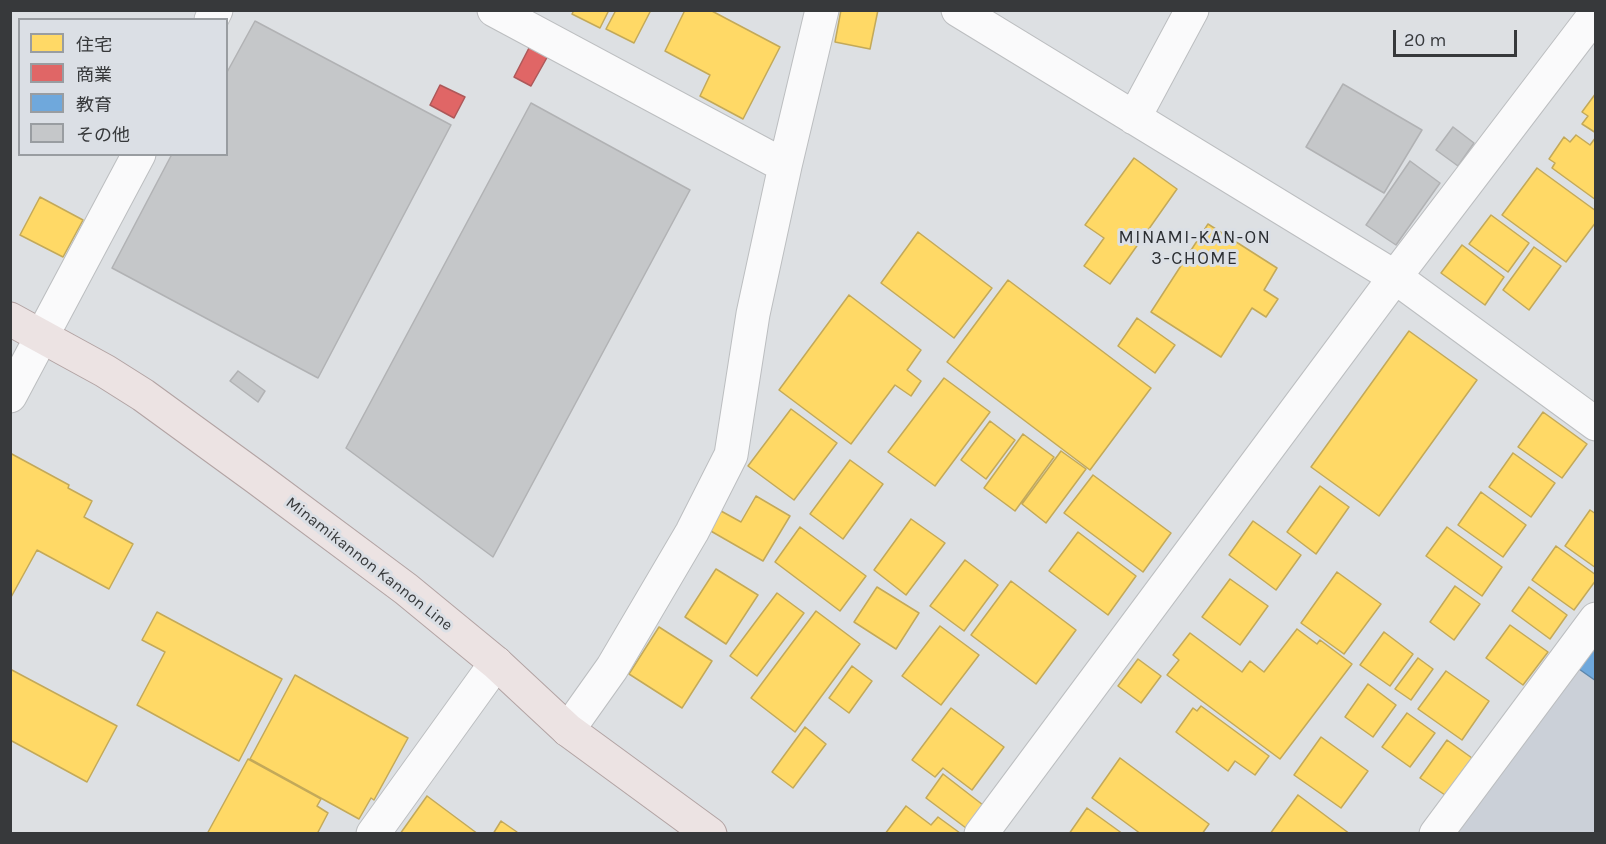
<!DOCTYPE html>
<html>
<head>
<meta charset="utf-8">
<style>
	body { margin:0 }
	#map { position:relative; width:1606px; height:844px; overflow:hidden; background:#dde0e3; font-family:Karla,"Noto Sans JP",sans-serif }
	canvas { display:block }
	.frame { position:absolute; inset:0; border:12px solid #37393b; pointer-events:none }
	.legend { position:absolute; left:18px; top:18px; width:210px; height:138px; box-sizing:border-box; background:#dbdfe5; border:2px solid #999da1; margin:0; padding:8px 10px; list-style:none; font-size:18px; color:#37393b }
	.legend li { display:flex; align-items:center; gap:12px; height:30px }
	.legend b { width:30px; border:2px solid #999da1 }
	.scale { position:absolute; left:1393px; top:30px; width:124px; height:27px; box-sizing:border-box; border:3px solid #37393b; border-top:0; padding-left:8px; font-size:18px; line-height:21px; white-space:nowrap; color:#37393b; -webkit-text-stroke:4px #dbdfe5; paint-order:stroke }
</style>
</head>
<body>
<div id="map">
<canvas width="1606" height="844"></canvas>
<div class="frame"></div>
<ul class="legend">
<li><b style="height:16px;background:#ffd966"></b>住宅</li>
<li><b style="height:16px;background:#e06666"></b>商業</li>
<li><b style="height:16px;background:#6fa8dc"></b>教育</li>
<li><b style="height:16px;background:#c5c7c9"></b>その他</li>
</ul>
<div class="scale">20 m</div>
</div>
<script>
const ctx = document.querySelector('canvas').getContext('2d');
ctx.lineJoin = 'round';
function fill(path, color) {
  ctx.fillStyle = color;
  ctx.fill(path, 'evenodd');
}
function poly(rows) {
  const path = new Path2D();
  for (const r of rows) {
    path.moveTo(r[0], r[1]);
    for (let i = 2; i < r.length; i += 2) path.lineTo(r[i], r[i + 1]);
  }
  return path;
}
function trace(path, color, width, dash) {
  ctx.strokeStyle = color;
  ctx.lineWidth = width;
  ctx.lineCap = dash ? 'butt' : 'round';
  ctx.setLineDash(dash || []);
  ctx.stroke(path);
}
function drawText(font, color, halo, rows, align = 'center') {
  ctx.font = font + ' Karla,sans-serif';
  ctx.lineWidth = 6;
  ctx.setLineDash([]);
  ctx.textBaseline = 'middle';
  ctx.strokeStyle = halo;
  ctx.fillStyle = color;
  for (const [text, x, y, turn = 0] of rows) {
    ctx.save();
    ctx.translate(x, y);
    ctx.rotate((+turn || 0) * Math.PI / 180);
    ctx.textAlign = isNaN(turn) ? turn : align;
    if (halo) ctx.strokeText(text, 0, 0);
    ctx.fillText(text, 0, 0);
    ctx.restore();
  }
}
fill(poly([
	[1595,635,1595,833,1449,833]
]), '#cbd0d8');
const homes = poly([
	[574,10,609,10,600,28,572,14,574,10],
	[616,10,651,10,634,43,606,29,616,10],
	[685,10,710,10,780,47,743,119,700,96,710,75,665,51,685,10],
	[841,10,878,10,870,49,835,42,841,10],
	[1596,93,1596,133,1582,124,1588,116,1582,112,1596,93],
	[1576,135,1590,145,1596,137,1596,200,1552,168,1555,163,1549,159,1564,137,1570,142,1576,135],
	[1134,158,1177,189,1110,284,1084,266,1104,238,1085,225,1134,158],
	[1537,168,1596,211,1596,222,1566,262,1502,215,1537,168],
	[40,197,83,220,63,257,20,235,40,197],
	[1491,215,1529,243,1508,272,1469,244,1491,215],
	[1208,224,1277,268,1264,290,1278,299,1266,317,1252,308,1221,357,1151,312,1208,224],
	[918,232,992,288,954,338,881,283,918,232],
	[1462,245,1504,277,1485,305,1441,273,1462,245],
	[1534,247,1561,266,1529,310,1503,290,1534,247],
	[1008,280,1151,388,1090,470,947,362,1008,280],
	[849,295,921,350,907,370,921,381,911,396,895,385,851,444,779,390,849,295],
	[1137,318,1175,345,1155,373,1118,346,1137,318],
	[1409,331,1477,380,1379,516,1311,467,1409,331],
	[944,378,990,412,935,486,888,452,944,378],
	[791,409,837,443,794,500,748,466,791,409],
	[1543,412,1587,444,1562,478,1518,447,1543,412],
	[990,421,1015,440,986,479,961,460,990,421],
	[1023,434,1054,457,1015,511,984,488,1023,434],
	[1061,451,1086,469,1046,523,1022,504,1061,451],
	[10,453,69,485,68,488,92,501,84,517,133,544,109,589,37,550,10,599,10,453],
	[1513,453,1555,483,1531,517,1489,487,1513,453],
	[850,460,883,484,843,539,810,514,850,460],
	[1093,475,1171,533,1143,572,1064,513,1093,475],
	[1320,486,1349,507,1316,554,1287,532,1320,486],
	[1481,492,1526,525,1503,557,1458,525,1481,492],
	[756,496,790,516,763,561,709,530,721,511,741,522,756,496],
	[1590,510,1596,514,1596,568,1565,546,1590,510],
	[911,519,945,543,906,595,874,570,911,519],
	[1253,521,1301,555,1276,590,1229,555,1253,521],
	[800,527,866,576,840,611,775,562,800,527],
	[1447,527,1502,567,1482,596,1426,556,1447,527],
	[1078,532,1136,576,1108,615,1049,571,1078,532],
	[1556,546,1596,575,1596,580,1574,610,1532,580,1556,546],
	[965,560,998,585,964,631,930,606,965,560],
	[716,569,758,595,726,644,685,617,716,569],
	[1337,572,1381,604,1344,654,1301,623,1337,572],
	[1230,579,1268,606,1240,645,1202,617,1230,579],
	[1011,581,1076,630,1036,684,971,635,1011,581],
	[1455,586,1480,604,1454,640,1430,622,1455,586],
	[877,587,919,613,896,649,854,622,877,587],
	[1529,587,1567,615,1550,639,1512,611,1529,587],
	[777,593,804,613,757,676,730,656,777,593],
	[816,611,860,644,795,732,751,698,816,611],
	[157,612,282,679,239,761,137,705,165,652,142,640,157,612],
	[1510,625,1548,652,1523,685,1486,658,1510,625],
	[940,626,979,655,941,705,902,676,940,626],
	[659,627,712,661,682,708,629,674,659,627],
	[1297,629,1317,644,1320,640,1352,664,1280,759,1167,675,1179,660,1173,655,1190,633,1242,672,1250,661,1264,672,1297,629],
	[1384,632,1413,654,1390,686,1360,665,1384,632],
	[1418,658,1433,669,1411,700,1395,689,1418,658],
	[1138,659,1161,676,1141,703,1118,686,1138,659],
	[852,666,872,681,849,713,829,698,852,666],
	[10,669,117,726,87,782,10,740,10,669],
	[1446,671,1489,701,1462,740,1418,709,1446,671],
	[295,675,408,738,374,800,371,798,359,819,250,759,295,675],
	[1368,684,1396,705,1373,737,1345,717,1368,684],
	[1201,706,1269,756,1255,775,1235,761,1228,771,1176,732,1193,708,1197,711,1201,706],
	[951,708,1004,747,972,790,943,768,935,777,912,760,951,708],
	[1407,713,1435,733,1410,767,1382,747,1407,713],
	[805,727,826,744,793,788,772,772,805,727],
	[1321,737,1368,771,1341,808,1294,775,1321,737],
	[1447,740,1472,758,1445,795,1420,778,1447,740],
	[1120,758,1209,824,1202,834,1141,834,1092,798,1120,758],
	[248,759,321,799,317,806,328,813,317,834,207,834,248,759],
	[943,774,983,805,966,828,926,798,943,774],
	[1298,795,1350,834,1270,834,1298,795],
	[427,796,478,834,400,834,427,796],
	[906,806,931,825,938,817,960,833,885,834,906,806],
	[1087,808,1123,834,1069,834,1087,808],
	[501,821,517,832,515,834,493,834,501,821]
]);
fill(homes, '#ffd966');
trace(homes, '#c3a959', 1.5);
const shops = poly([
	[531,44,549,54,531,86,514,77,531,44],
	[440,85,465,97,454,118,430,105,440,85]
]);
fill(shops, '#e06666');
trace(shops, '#ad5859', 1.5);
const schools = poly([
	[1596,647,1596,681,1579,669,1596,647]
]);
fill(schools, '#6fa8dc');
trace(schools, '#5e87ac', 1.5);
const building = poly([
	[255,21,451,125,318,378,112,268,172,154,226,154,226,74,255,21],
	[1343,84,1422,130,1384,193,1306,147,1343,84],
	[531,103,690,190,493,557,346,448,531,103],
	[1453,127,1474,143,1458,166,1436,150,1453,127],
	[1410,161,1440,183,1396,245,1366,225,1410,161],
	[238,371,265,391,258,402,230,381,238,371]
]);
fill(building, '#c5c7c9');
trace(building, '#b1b2b4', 1.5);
const minor = poly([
	[494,10,785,166],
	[958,10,1395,277,1596,424],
	[211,20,216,10],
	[1134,118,1192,10],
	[10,396,139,154],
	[568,730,612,668,692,532,731,455,753,314,785,166,822,10],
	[373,834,496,663],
	[981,834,1395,277,1596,13],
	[1436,834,1596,619]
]);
const major = poly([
	[10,319,105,371,143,395,257,478,406,589,496,663,568,730,710,834]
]);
trace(minor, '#bcbec0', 35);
trace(major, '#b2a3a3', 35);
trace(minor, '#fafafb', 33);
trace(major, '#ece3e3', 33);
drawText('16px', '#37393b', '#dbdfe5', [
	["Minamikannon Kannon Line",369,564,38]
]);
ctx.letterSpacing = '1.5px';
drawText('18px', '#2b2e32', '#dbdfe5', [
	["MINAMI-KAN-ON",1195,238],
	["3-CHOME",1195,259]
]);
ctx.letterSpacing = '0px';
</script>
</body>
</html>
